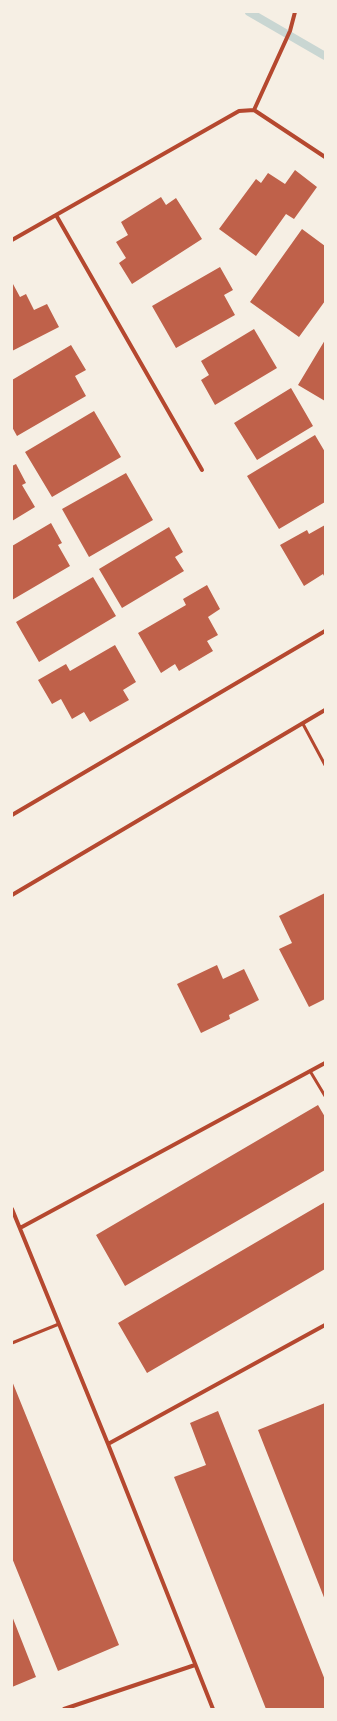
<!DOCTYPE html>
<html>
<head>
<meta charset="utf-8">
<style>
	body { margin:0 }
	#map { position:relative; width:337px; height:1721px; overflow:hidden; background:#f6efe4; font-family:"Nunito Sans",sans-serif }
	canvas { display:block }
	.frame { position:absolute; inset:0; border:13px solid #f6efe4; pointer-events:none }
</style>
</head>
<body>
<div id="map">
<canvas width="337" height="1721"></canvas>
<div class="frame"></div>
</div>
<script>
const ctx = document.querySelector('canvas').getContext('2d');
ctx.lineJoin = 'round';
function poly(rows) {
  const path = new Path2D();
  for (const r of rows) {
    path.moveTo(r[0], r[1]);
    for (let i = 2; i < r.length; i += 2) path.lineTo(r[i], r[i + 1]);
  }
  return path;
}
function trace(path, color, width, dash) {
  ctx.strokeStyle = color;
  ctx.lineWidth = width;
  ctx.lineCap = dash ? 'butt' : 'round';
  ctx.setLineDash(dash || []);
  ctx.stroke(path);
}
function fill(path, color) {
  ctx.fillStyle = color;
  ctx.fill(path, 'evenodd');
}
trace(poly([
	[249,12,325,56]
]), '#c9d6d2', 8);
fill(poly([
	[295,170,317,187,294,219,286,214,256,256,219,229,256,179,261,183,268,173,285,184],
	[161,197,166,205,176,198,202,239,132,284,119,263,126,258,116,242,128,235,121,222],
	[302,229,325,246,325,301,299,337,250,302],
	[220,267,233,290,224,295,235,315,176,348,152,306],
	[13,284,20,297,26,294,34,310,47,304,59,327,12,351,12,285],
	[254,329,277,368,215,405,201,380,209,375,201,361],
	[325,340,325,401,298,385],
	[71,345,86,370,75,376,86,396,17,436,12,427,12,380],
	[291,388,313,426,257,460,234,423],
	[94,411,121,457,52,497,25,452],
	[315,435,325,452,325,502,279,529,247,476],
	[16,464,26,483,22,485,35,507,12,521,12,466],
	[126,473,153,520,89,557,62,509],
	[51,523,62,543,58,545,70,566,12,600,12,546],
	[325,525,325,578,323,574,304,586,280,545,307,530,309,534],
	[169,527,183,552,175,557,184,571,122,608,99,569],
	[93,577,116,616,39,662,16,622],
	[207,585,220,609,208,617,218,635,207,641,213,651,179,671,175,664,161,673,138,633,186,605,183,599],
	[115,645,136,682,123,690,129,700,90,722,84,712,72,719,61,699,52,704,38,680,66,664,70,671],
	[325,893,325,999,309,1007,279,949,292,943,279,916],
	[217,965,223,979,244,969,259,1000,229,1015,230,1019,201,1033,177,984],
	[318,1105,325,1117,325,1170,125,1286,96,1235],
	[325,1202,325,1269,147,1373,118,1323],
	[12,1381,119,1645,58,1671,12,1558],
	[325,1403,325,1600,258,1430],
	[218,1411,325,1680,325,1709,266,1709,174,1477,206,1465,190,1423],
	[12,1616,36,1677,12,1687]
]), '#bf614a');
trace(poly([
	[303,724,325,765],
	[310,1071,325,1096],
	[12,1343,59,1324]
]), '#b5482f', 3);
trace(poly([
	[254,110,290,31,295,12],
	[56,215,202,470],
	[12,240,239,111,254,110,325,157],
	[12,815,325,631],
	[12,895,325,710],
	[12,1209,108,1444,213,1709],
	[20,1228,325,1063],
	[108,1444,325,1325],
	[64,1709,195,1665]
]), '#b5482f', 4);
</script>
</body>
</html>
